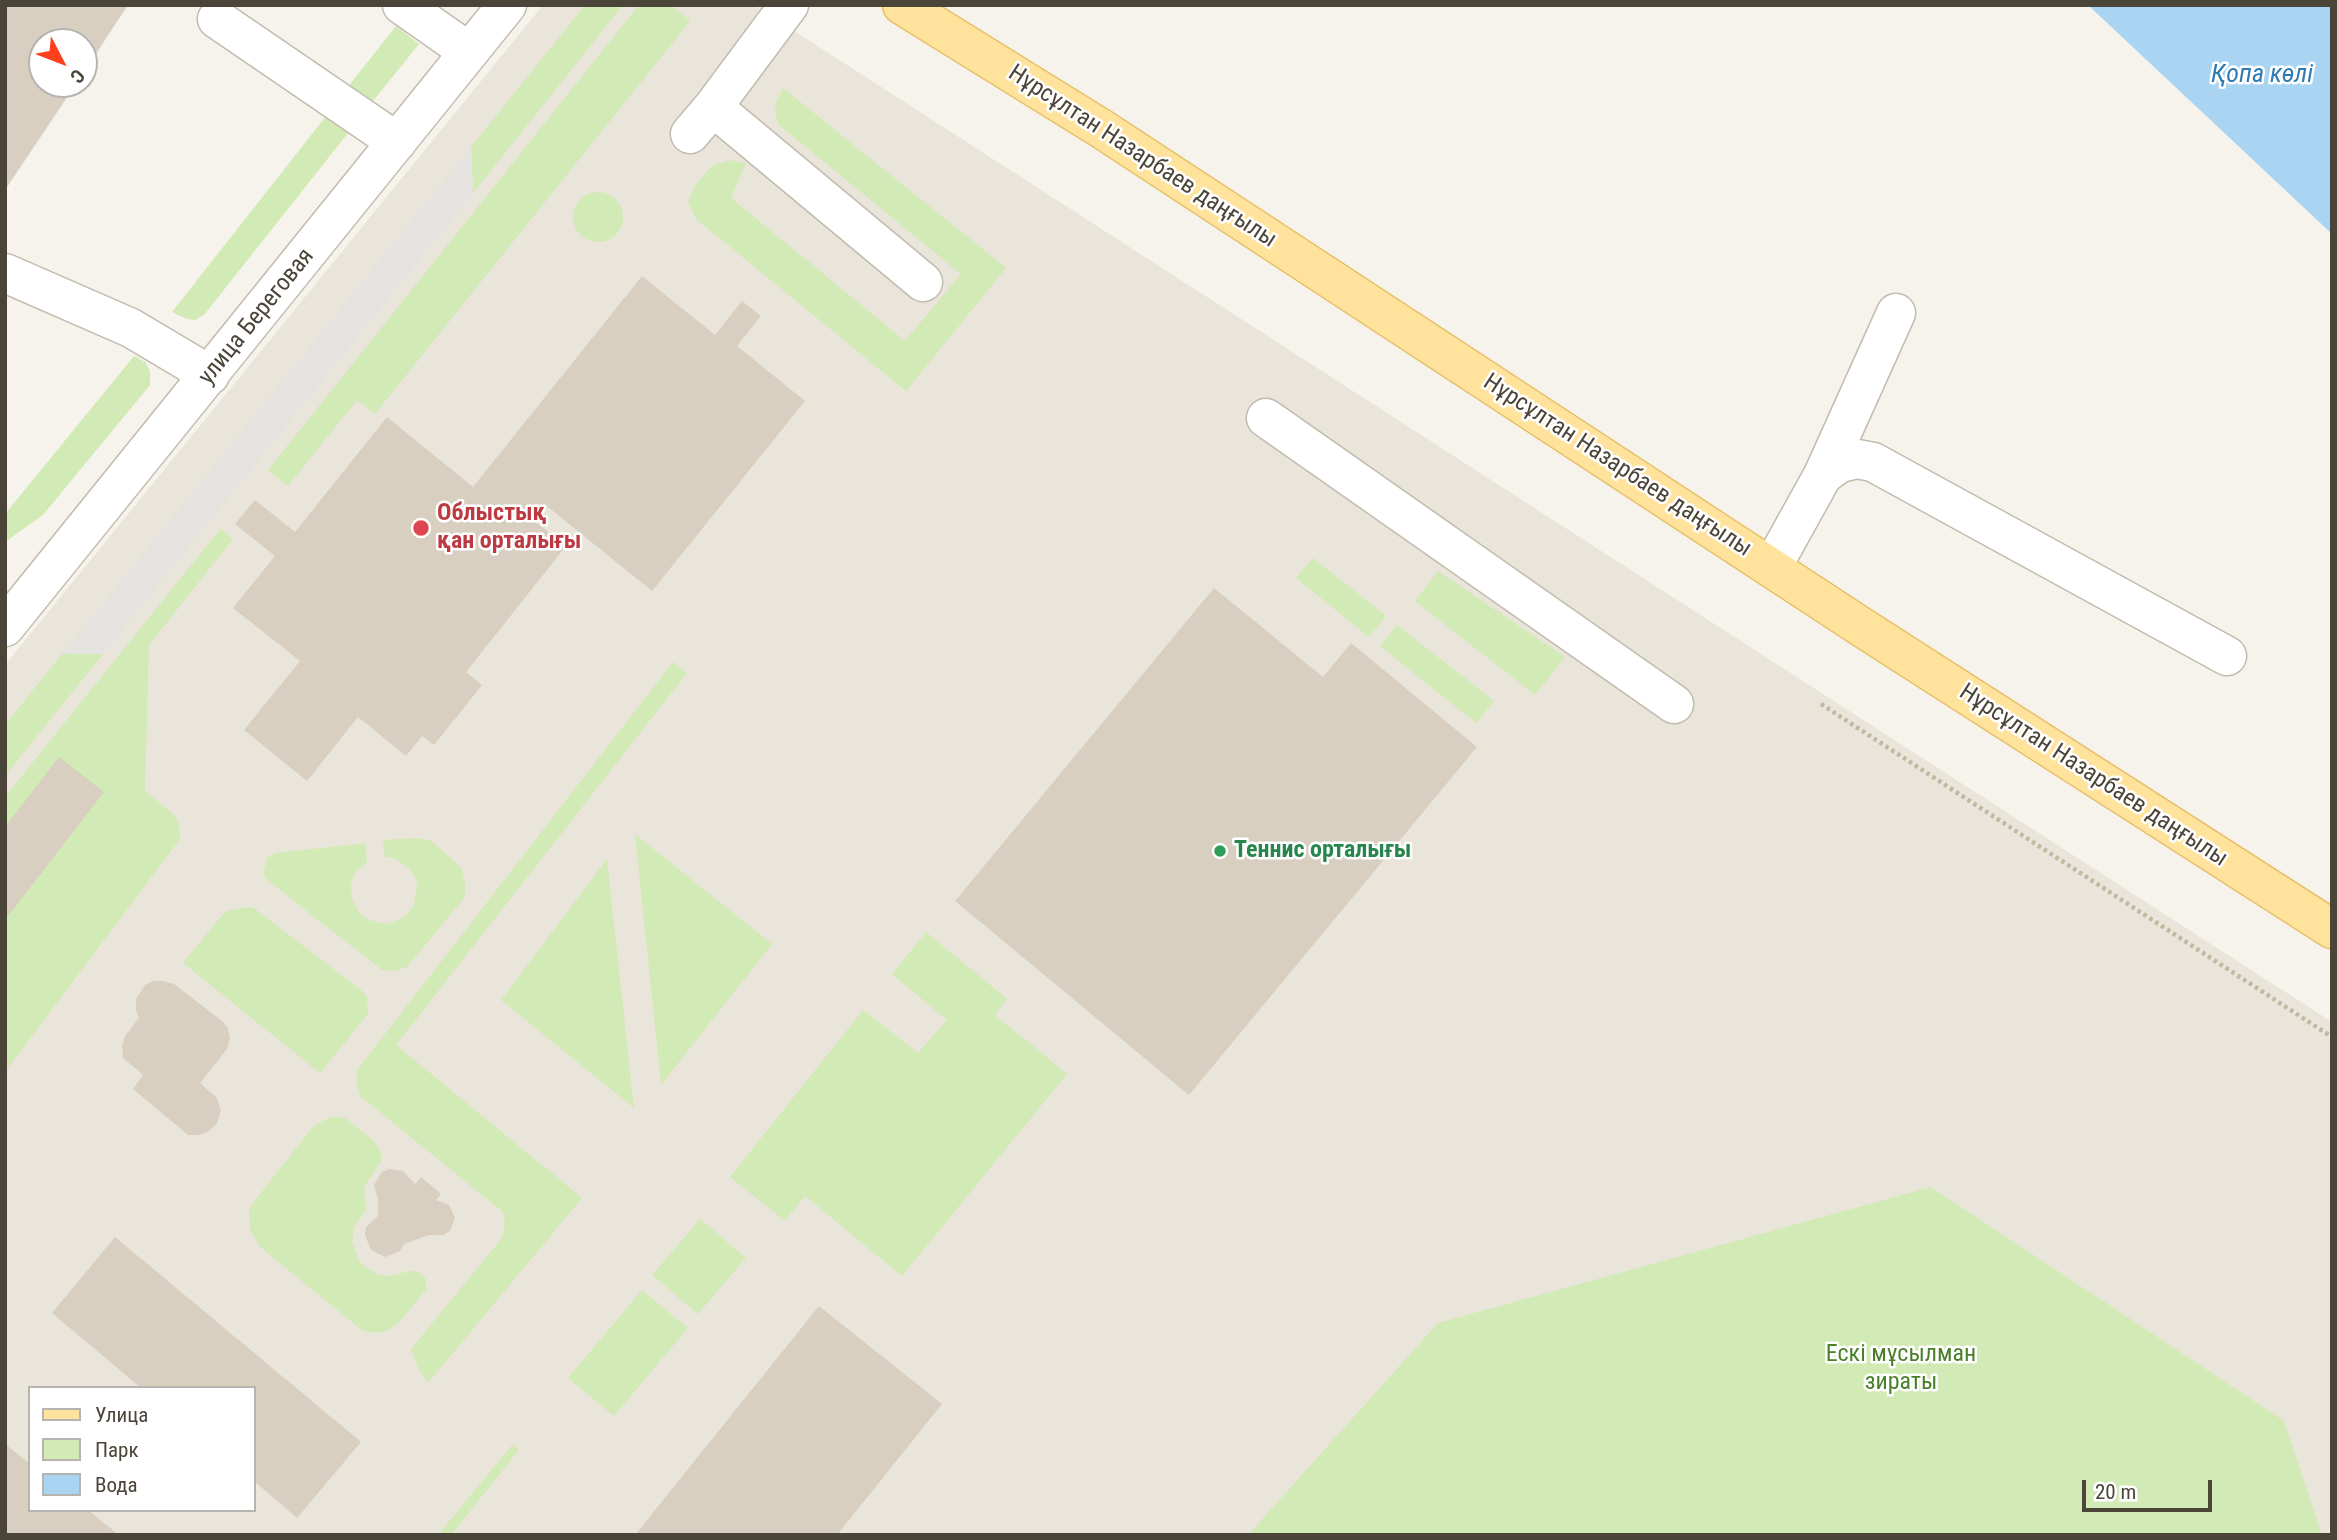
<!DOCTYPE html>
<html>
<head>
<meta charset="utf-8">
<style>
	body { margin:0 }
	#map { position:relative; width:2337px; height:1540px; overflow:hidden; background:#f6f3ec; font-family:"Roboto Condensed",sans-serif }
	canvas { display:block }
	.frame { position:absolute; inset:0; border:7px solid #4b4439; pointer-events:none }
	.legend { position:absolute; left:28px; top:1386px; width:228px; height:126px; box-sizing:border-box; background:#fff; border:2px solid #b7b4b0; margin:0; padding:9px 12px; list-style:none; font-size:21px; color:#4b4439 }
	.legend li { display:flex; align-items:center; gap:14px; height:35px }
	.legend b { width:35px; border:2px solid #b7b4b0 }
	.north { position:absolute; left:28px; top:28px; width:70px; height:70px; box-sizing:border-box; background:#fff; border:2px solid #b7b4b0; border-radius:50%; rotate:132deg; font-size:19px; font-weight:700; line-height:28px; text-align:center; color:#4b4439 }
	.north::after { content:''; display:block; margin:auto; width:24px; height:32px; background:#fc3f1d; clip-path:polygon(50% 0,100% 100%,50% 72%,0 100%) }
	.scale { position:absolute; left:2082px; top:1480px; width:130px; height:32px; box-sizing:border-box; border:4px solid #4b4439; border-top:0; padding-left:9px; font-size:21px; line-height:24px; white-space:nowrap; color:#4b4439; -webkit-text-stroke:5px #fff; paint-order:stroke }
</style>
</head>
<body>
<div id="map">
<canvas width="2337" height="1540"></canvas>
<div class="frame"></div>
<ul class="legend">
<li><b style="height:9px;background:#ffe39c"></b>Улица</li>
<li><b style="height:19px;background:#d2eab5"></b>Парк</li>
<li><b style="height:19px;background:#a9d4f2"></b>Вода</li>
</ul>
<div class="north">С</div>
<div class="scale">20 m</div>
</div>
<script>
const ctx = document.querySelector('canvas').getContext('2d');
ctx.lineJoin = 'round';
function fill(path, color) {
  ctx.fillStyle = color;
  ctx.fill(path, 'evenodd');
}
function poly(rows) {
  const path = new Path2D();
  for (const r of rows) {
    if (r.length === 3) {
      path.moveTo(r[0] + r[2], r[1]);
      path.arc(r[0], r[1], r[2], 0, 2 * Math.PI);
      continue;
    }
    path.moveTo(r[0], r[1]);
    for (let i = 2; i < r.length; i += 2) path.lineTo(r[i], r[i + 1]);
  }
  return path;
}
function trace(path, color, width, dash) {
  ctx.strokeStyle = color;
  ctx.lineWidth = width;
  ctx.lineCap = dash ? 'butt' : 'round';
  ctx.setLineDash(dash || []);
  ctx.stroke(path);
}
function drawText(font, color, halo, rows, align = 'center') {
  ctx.font = font + ' "Roboto Condensed",sans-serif';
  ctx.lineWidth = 5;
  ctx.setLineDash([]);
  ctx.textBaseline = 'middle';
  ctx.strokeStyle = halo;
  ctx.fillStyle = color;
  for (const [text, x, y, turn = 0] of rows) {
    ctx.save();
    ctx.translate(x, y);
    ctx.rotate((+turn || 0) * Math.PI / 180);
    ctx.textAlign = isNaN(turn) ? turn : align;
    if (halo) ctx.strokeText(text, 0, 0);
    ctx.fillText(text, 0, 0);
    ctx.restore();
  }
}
fill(poly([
	[543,5,754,5,2332,1022,2332,1535,5,1535,5,665],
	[30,1388,254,1388,254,1510,30,1510]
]), '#eae5da');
fill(poly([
	[585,5,623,5,473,193,471,147],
	[639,5,670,5,690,21,375,414,357,400,288,486,268,470],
	[396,26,419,44,369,106,347,88],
	[783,88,1006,268,906,391,696,219,688,202,696,184,712,166,729,160,746,163,731,198,905,341,961,274,779,125,775,114,776,102],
	[330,111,352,128,204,315,195,320,187,319,172,312],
	[598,217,25],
	[134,356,145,362,150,371,150,385,43,515,5,542,5,514],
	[221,528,233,539,149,645,145,791,172,813,178,820,180,839,5,1072,5,797],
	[1313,558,1386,616,1369,637,1296,578],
	[1438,571,1565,657,1535,695,1415,601],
	[1397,625,1494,701,1476,723,1380,646],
	[62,654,103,654,5,776,5,725],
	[673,662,687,673,396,1045,582,1198,428,1383,418,1368,411,1349,502,1238,505,1223,503,1212,360,1096,356,1081,358,1069],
	[635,834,772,944,661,1085],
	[417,838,431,841,462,868,466,890,464,898,407,967,396,971,382,970,266,879,263,873,268,856,277,853,365,843,367,862,355,873,351,883,352,900,361,915,369,920,388,924,404,917,413,907,417,888,416,879,408,867,393,858,385,857,383,840],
	[607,859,634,1108,501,1000],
	[248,907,254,908,362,991,367,997,368,1013,364,1019,320,1073,183,963,223,914,230,910],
	[926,932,1007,999,995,1015,1067,1074,902,1276,805,1196,785,1221,730,1177,863,1010,918,1053,947,1020,892,974],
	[334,1117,345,1118,374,1141,381,1152,381,1161,364,1187,366,1210,354,1227,352,1242,359,1261,368,1269,379,1275,389,1276,411,1271,419,1272,426,1279,426,1290,399,1322,387,1331,375,1333,363,1331,260,1247,250,1230,249,1212,252,1204,313,1127,324,1120],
	[1931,1187,2284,1421,2322,1535,1248,1535,1438,1323],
	[700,1219,746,1258,698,1314,652,1275],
	[642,1290,688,1328,614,1416,568,1378],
	[512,1445,519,1450,451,1535,438,1535]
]), '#d2eab5');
fill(poly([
	[471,147,473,193,103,654,62,654]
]), '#e5e3e0');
fill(poly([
	[2088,5,2332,5,2332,234]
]), '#a9d4f2');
fill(poly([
	[5,5,128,5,84,72,84,42,42,42,42,84,76,84,5,190],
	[642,276,715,335,742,301,761,316,737,346,805,401,652,591,548,507,536,522,566,546,466,672,482,685,434,745,422,736,406,756,358,717,307,781,244,730,300,661,233,608,275,556,235,524,255,500,295,532,387,417,473,487],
	[1214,588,1323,677,1351,643,1477,747,1189,1095,955,901],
	[59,757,104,792,5,920,5,827],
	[153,981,164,981,174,984,222,1021,228,1028,230,1038,227,1049,200,1083,217,1098,221,1111,217,1123,209,1131,199,1135,188,1135,133,1089,143,1075,123,1058,122,1045,125,1036,139,1018,136,1011,136,999,145,985],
	[389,1169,403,1171,415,1184,421,1177,441,1194,436,1200,449,1205,455,1218,450,1231,443,1235,429,1235,404,1244,400,1251,385,1257,371,1250,365,1235,366,1227,378,1216,378,1199,374,1185,382,1172],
	[115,1237,361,1442,297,1518,254,1481,254,1388,141,1388,52,1313],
	[819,1306,942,1404,837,1535,635,1535],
	[5,1444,30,1464,30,1510,88,1510,119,1535,5,1535]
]), '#d8cfc1');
const minor = poly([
	[402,5,469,52],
	[217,19,397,142],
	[713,107,923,282],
	[690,134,713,107,789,5],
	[5,273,131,328,210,375],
	[1266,418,1674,704],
	[1823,475,1840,463,1857,459,1873,462,2227,656],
	[1772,567,1823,475,1896,313],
	[5,627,507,5]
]);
const major = poly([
	[902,5,1102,129,1863,628,2332,929]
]);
trace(minor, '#c2bbae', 41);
trace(major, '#e6c16a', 41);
trace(poly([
	[1821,704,2332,1037]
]), '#c4b79f', 4.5, [3.5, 3.5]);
trace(minor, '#fff', 38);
trace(major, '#ffe39c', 38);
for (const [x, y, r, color] of [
	[421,528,9,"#e0444e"],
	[1220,851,7,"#2e9e5b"]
]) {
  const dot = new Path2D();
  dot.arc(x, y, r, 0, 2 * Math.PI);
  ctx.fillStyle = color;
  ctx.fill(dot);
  trace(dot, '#fff', 2.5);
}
drawText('24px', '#4b4439', '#fff', [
	["Нұрсұлтан Назарбаев даңғылы",1142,157,33],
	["улица Береговая",257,317,-51],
	["Нұрсұлтан Назарбаев даңғылы",1617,466,33],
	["Нұрсұлтан Назарбаев даңғылы",2093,776,33]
]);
drawText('bold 24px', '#be3a42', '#fff', [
	["Облыстық",437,514],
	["қан орталығы",437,542]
], 'left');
drawText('bold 24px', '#27864d', '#fff', [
	["Теннис орталығы",1234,851]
], 'left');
drawText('24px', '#4a7f2a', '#fff', [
	["Ескі мұсылман",1901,1355],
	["зираты",1901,1383]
]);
drawText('italic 26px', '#2e7ab2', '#fff', [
	["Қопа көлі",2262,75]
]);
</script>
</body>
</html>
